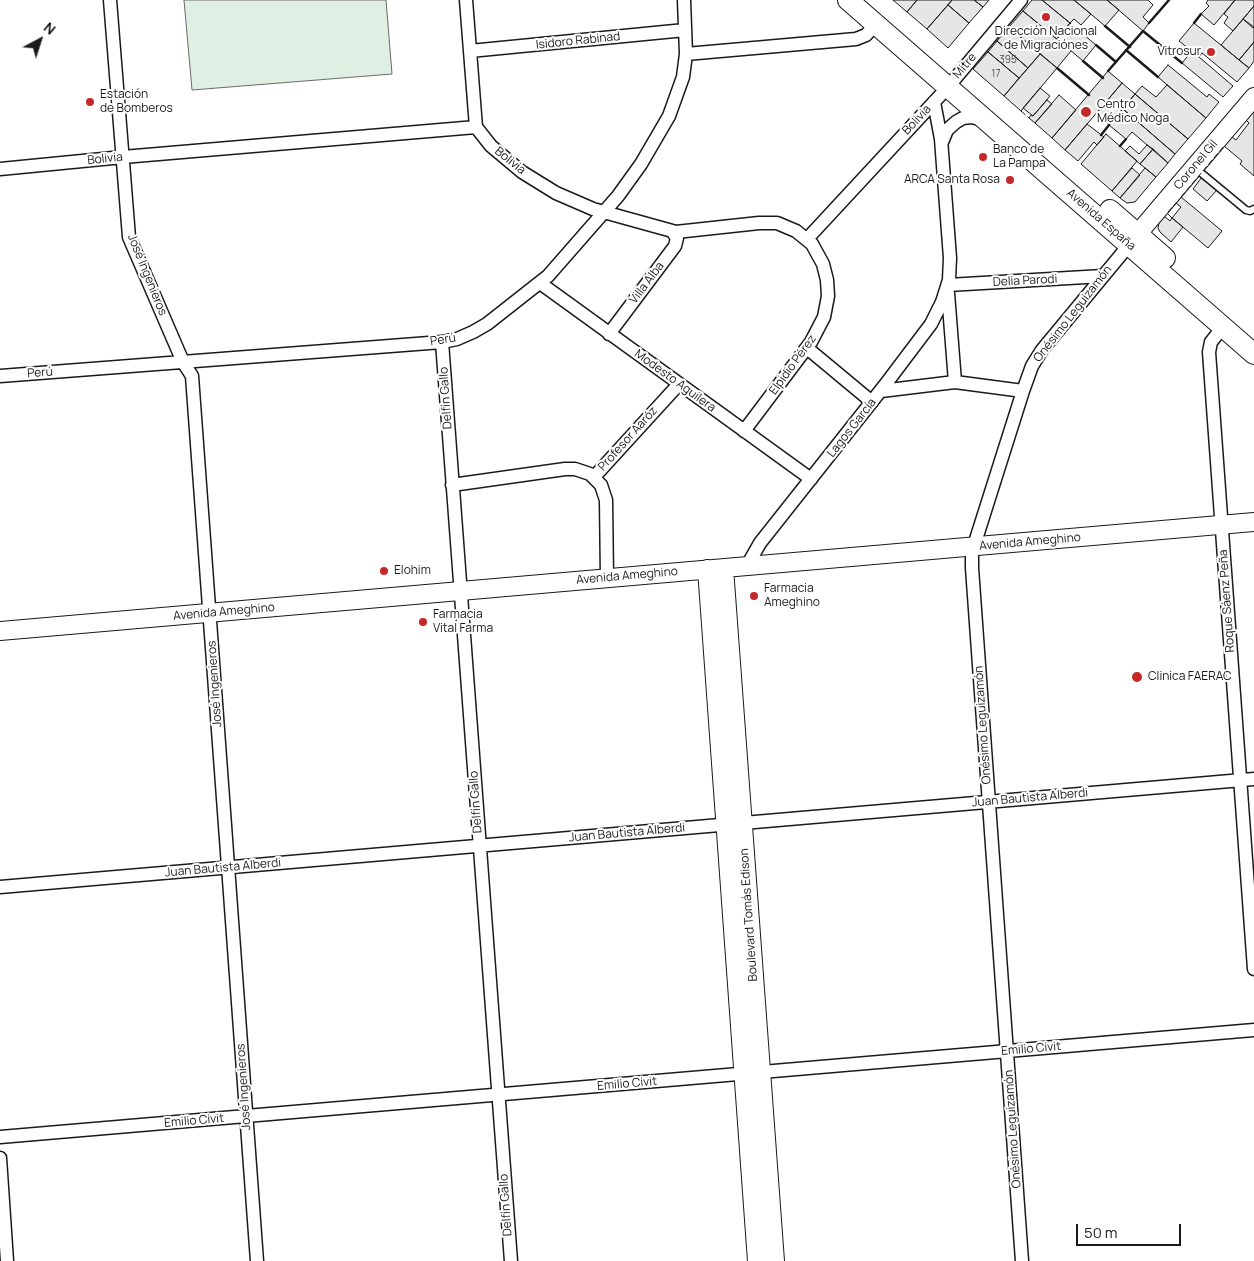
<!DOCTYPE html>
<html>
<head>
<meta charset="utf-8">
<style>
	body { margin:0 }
	#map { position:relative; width:1254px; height:1261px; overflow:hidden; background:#fff; font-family:Manrope,sans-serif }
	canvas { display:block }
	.north { position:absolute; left:15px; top:15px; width:50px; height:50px; -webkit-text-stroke:4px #fff; paint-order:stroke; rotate:40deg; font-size:14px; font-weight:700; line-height:20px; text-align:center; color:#1a1a1a }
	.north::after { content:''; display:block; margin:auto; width:18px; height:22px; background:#1a1a1a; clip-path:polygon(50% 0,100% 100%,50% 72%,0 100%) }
	.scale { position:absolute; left:1076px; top:1224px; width:105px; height:22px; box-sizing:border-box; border:2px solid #1a1a1a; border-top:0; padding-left:6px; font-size:15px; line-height:18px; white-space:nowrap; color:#1a1a1a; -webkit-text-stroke:4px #fff; paint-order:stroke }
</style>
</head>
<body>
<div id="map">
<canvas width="1254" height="1261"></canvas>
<div class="north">N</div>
<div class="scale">50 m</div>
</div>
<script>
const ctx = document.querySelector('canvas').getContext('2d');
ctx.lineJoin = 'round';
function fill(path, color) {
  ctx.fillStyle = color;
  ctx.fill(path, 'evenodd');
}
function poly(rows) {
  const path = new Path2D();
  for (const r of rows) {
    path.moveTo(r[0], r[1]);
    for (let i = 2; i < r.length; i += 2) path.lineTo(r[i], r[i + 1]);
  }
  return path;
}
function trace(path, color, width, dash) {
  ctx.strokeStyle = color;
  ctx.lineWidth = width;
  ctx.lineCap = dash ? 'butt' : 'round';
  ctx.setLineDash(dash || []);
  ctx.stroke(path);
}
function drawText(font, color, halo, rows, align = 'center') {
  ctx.font = font + ' Manrope,sans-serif';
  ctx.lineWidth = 4;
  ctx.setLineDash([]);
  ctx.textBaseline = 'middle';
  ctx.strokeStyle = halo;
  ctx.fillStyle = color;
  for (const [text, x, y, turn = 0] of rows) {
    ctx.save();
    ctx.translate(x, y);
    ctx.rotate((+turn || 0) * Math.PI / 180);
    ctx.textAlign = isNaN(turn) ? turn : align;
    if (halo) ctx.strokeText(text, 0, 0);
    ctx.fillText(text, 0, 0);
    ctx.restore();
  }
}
const green = poly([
	[184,0,386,0,392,74,192,90,184,0]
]);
fill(green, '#e0efe3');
trace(green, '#6a6a6a', 1);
const building = poly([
	[893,0,917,0,907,12,893,0],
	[917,0,952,0,927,29,907,12,917,0],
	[952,0,974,0,983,7,969,23,948,5,952,0],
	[974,0,989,0,983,7,974,0],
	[1032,0,1042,0,1070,23,1057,39,1023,11,1032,0],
	[1042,0,1074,0,1091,14,1081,25,1074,19,1070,23,1042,0],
	[1074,0,1107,0,1119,10,1105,26,1074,0],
	[1107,0,1148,0,1153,5,1143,17,1149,23,1143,31,1107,0],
	[1208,0,1235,0,1214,25,1201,14,1209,6,1206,3,1208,0],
	[1235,0,1254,0,1254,6,1233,31,1224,23,1228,17,1224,14,1235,0],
	[948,5,969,23,948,48,927,29,948,5],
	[1254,6,1254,27,1253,28,1243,19,1254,6],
	[1023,11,1071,51,1057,68,1009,27,1023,11],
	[1243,19,1254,27,1254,42,1239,60,1221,45,1243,19],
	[1070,23,1096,45,1083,61,1057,39,1070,23],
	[1194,23,1249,68,1237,82,1202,53,1199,57,1179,41,1194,23],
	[1009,27,1040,54,1028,68,997,41,1009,27],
	[997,41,1028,68,1019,78,988,52,997,41],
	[1254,42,1254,61,1249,68,1239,60,1254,42],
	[1192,51,1233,86,1223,97,1182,63,1192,51],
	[988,52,1019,78,1004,96,973,69,988,52],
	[1040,54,1057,68,1021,111,1004,96,1040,54],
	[1168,65,1207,97,1209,94,1219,102,1206,118,1158,77,1168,65],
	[1108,71,1122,83,1065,150,1052,138,1108,71],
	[1122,83,1135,94,1109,125,1096,114,1122,83],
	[1167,85,1206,118,1188,139,1135,94,1142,86,1156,97,1167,85],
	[1040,88,1050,96,1033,116,1023,108,1040,88],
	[1135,94,1188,139,1175,154,1123,109,1135,94],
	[1059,95,1076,110,1052,138,1035,123,1059,95],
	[1047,100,1052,104,1035,123,1029,118,1031,115,1033,116,1047,100],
	[1123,109,1175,154,1168,163,1132,132,1126,139,1109,125,1123,109],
	[1253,112,1254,112,1254,176,1240,164,1242,161,1224,146,1232,137,1236,140,1249,123,1246,120,1253,112],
	[1087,124,1104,137,1097,145,1094,142,1078,161,1065,150,1087,124],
	[1106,134,1137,161,1112,191,1081,164,1106,134],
	[1147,145,1153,149,1140,164,1125,151,1130,146,1139,154,1147,145],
	[1153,149,1168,163,1156,177,1140,164,1153,149],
	[1132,168,1140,175,1120,198,1112,191,1132,168],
	[1145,168,1156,177,1135,202,1127,203,1120,198,1145,168],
	[1202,177,1217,190,1207,201,1193,189,1202,177],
	[1181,197,1222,231,1208,248,1172,218,1181,207,1176,203,1181,197],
	[1164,216,1170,221,1172,218,1183,227,1171,242,1160,232,1158,228,1159,222,1164,216]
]);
fill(building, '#e6e6e6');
trace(building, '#1a1a1a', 1);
const lane = poly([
	[1194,167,1246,210,1250,211,1254,209]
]);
const street = poly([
	[110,0,129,237,183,362,192,376,257,1261],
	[466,0,476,127],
	[470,51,685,30],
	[686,54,856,39,866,35,876,24],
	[476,127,491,146,522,172,556,193,593,209,676,232,759,223,777,223,796,231,812,244,823,264,827,280,828,296,824,317,811,342,744,431],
	[942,142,947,130,956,122,963,118,971,117,984,120],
	[0,169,123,157,476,127],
	[807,239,948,87,1021,0],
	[540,283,811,479],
	[948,285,1103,276],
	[948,293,955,382],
	[1223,327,1211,342,1209,352,1254,969],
	[609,334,675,246,677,238,672,231],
	[442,342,511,1261],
	[807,348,872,402],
	[0,376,442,342,457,339,473,332,487,324,548,276,618,196,641,164,669,116,683,77,686,54,684,0],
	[881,391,955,382,1023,391],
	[594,477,679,384],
	[452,485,565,469,575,469,590,474,601,485,606,500,607,578],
	[747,566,760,543,885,385,931,324,942,302,949,280,950,258,941,139,934,102],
	[0,887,1254,779],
	[0,1137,1254,1030],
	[0,1158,7,1261],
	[1022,1261,972,568,972,552,1023,391,1032,366,1042,350,1129,245]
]);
const secondary = poly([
	[1129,244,1254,97],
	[724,568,775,1261],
	[707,569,757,1261],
	[0,631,1254,522]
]);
const primary = poly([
	[848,0,1254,354],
	[1110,210,1165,258]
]);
trace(lane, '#1a1a1a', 9);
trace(street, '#1a1a1a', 15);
trace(secondary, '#1a1a1a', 20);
trace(primary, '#1a1a1a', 22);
trace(lane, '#fff', 6);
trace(street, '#fff', 12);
trace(secondary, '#fff', 18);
trace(primary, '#fff', 20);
trace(poly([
	[1021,111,1029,118],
	[1181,197,1224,146],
	[1172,218,1167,213,1176,203]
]), '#1a1a1a', 1, [6, 2.5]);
trace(poly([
	[1149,23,1169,0],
	[1194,23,1201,14],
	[1105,26,1130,47],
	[1096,45,1116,62],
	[1126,50,1158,77],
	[1083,61,1103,78],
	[1057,68,1089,95],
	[1108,71,1143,31,1182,63],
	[1101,135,1109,125],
	[1120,146,1126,139]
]), '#1a1a1a', 2.5);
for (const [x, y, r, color] of [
	[1046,17,5,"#c62828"],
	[1211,52,5,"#c62828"],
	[90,102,5,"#c62828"],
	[1086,112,6,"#c62828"],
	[983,157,5,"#c62828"],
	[1010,180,5,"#c62828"],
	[384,571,5,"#c62828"],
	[754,596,5,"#c62828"],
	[423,622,5,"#c62828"],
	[1137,677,6,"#c62828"]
]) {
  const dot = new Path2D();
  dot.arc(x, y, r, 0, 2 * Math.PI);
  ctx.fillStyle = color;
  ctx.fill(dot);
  trace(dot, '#fff', 2);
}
drawText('10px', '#4d4d4d', null, [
	["395",1008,60],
	["17",996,74]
]);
drawText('12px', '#1a1a1a', '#fff', [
	["Dirección Nacional",1046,32,"center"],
	["de Migraciónes",1046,46,"center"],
	["Vitrosur",1201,52,"right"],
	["Estación",100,95],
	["de Bomberos",100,109],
	["Centro",1097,105],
	["Médico Noga",1097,119],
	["Banco de",993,150],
	["La Pampa",993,164],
	["ARCA Santa Rosa",1000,180,"right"],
	["Elohim",394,571],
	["Farmacia",764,589],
	["Ameghino",764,603],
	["Farmacia",433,615],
	["Vital Farma",433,629],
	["Clinica FAERAC",1148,677]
], 'left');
drawText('12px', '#1a1a1a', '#fff', [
	["Isidoro Rabinad",578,41,-6],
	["Mitre",965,66,-50],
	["Bolivia",917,120,-47],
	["Bolivia",105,159,-6],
	["Bolivia",510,161,39],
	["Coronel Gil",1196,165,-50],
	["Avenida España",1101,220,41],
	["José Ingenieros",147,275,68],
	["Delia Parodi",1025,281,-3],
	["Villa Alba",647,283,-53],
	["Onésimo Leguizamón",1073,314,-52],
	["Perú",443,340,-9],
	["Elpidio Pérez",793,365,-54],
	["Perú",40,373,-4],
	["Modesto Aguilera",675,381,36],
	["Delfín Gallo",446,398,-94],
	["Lagos García",852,428,-52],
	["Profesor Aaróz",628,439,-48],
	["Avenida Ameghino",1030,542,-5],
	["Avenida Ameghino",627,576,-5],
	["Roque Sáenz Peña",1227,601,-94],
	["Avenida Ameghino",224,612,-5],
	["José Ingenieros",215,684,-94],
	["Onésimo Leguizamón",983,725,-94],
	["Juan Bautista Alberdi",1030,798,-5],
	["Delfín Gallo",476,802,-94],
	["Juan Bautista Alberdi",627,833,-5],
	["Juan Bautista Alberdi",223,868,-5],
	["Boulevard Tomás Edison",749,915,-94],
	["Emilio Civit",1031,1049,-5],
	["Emilio Civit",627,1084,-5],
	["José Ingenieros",244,1087,-94],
	["Emilio Civit",194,1121,-5],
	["Onésimo Leguizamón",1013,1129,-94],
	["Delfín Gallo",506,1205,-94]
]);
</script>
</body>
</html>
